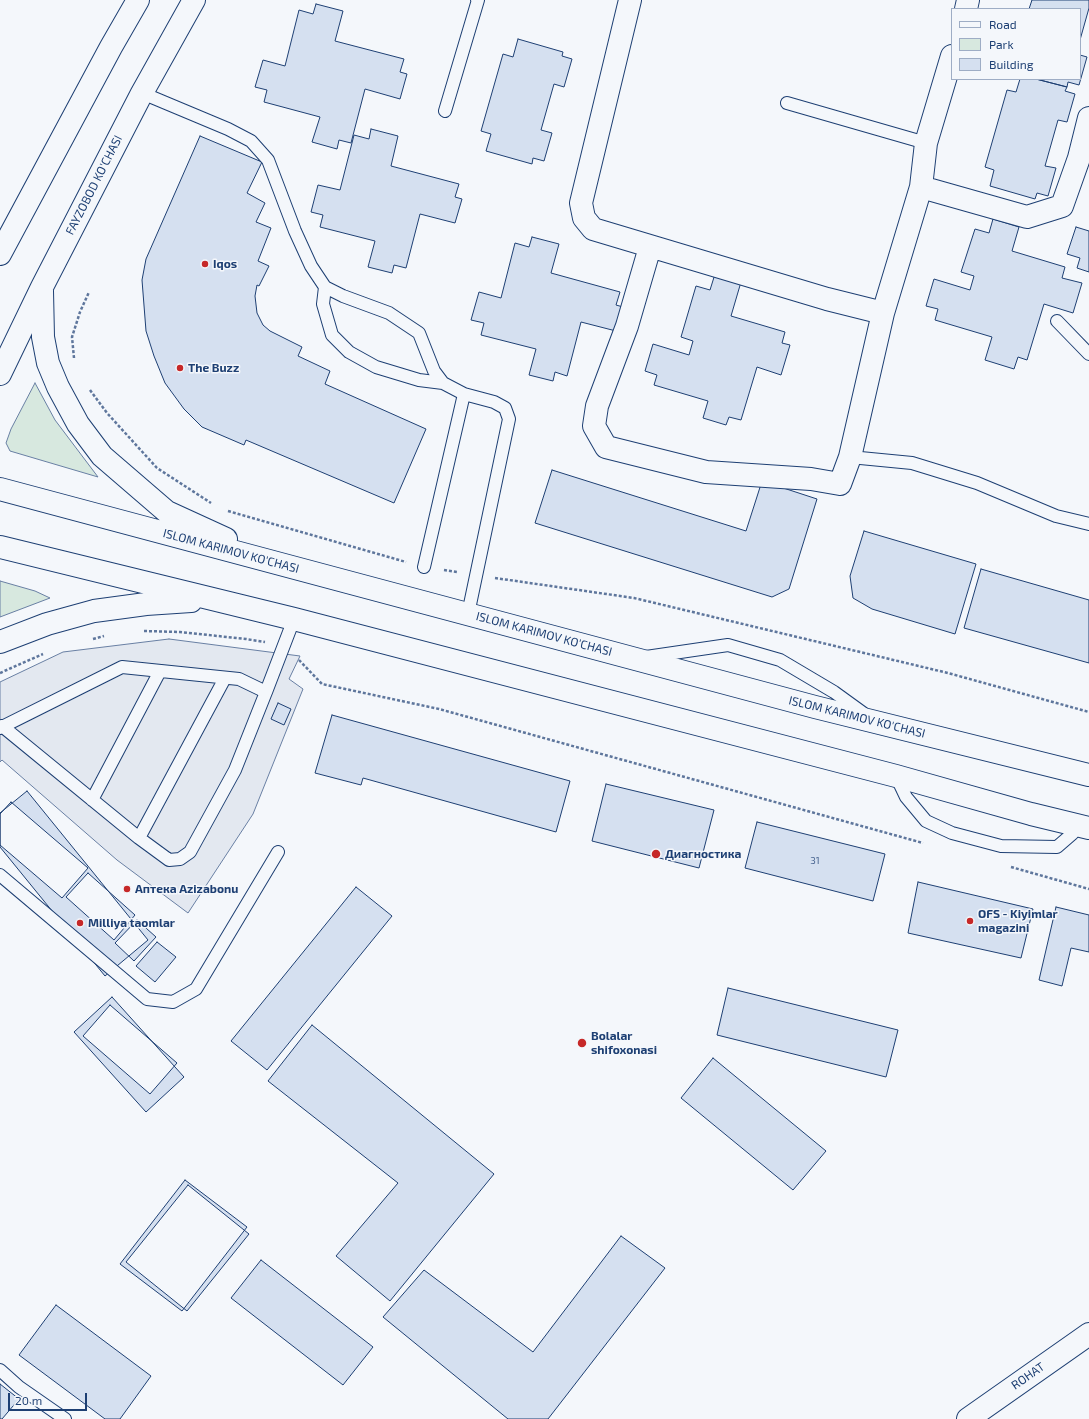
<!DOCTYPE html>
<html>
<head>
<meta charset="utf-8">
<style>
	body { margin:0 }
	#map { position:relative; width:1089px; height:1419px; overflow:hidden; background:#f4f7fb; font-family:"Exo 2",sans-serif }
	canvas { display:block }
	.legend { position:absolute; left:951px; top:8px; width:130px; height:72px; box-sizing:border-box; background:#f4f7fb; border:1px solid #9eadc5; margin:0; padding:5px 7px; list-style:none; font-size:12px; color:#1d3f73 }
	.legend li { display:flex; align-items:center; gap:8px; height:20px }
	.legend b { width:20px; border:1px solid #9eadc5 }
	.scale { position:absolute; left:8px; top:1393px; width:79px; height:18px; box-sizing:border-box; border:2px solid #1d3f73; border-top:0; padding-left:5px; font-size:12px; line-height:14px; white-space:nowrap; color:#1d3f73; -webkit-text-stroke:3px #f4f7fb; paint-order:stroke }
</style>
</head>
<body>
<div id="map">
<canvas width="1089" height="1419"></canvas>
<ul class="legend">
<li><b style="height:5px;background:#f4f7fb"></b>Road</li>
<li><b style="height:11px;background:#d7e8df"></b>Park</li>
<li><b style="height:11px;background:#d5e0f0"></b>Building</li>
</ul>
<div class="scale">20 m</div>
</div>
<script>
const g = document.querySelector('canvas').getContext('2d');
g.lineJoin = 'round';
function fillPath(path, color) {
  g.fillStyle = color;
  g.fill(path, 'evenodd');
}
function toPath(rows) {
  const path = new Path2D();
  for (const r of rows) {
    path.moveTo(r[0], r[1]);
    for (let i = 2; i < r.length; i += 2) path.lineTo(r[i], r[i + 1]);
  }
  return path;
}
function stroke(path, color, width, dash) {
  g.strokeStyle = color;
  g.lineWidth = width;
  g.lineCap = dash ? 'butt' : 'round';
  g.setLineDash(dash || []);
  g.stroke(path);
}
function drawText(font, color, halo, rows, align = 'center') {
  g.font = font + ' "Exo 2",sans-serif';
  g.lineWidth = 3;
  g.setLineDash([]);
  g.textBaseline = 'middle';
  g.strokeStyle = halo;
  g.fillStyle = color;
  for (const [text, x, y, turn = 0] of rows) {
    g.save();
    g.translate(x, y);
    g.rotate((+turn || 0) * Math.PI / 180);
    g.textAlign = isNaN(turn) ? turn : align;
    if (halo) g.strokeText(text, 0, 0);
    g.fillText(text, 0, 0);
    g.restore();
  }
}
const green = toPath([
	[35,383,55,420,98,477,10,451,6,443,11,429,35,383],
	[0,581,35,591,50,598,0,617,0,581]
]);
fillPath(green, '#d7e8df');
stroke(green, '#687fa3', 1);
const parking = toPath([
	[169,639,300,656,289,679,303,689,253,814,188,913,117,860,2,760,0,762,0,682,63,652,169,639]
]);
fillPath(parking, '#e3e8f0');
stroke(parking, '#687fa3', 1);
const building = toPath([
	[1032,0,1089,0,1089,8,1080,40,1080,9,1029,9,1032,0],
	[316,4,343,11,335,41,404,59,400,72,407,74,400,99,365,89,351,143,339,140,337,149,312,142,320,117,264,102,267,90,255,87,263,60,285,66,299,10,313,14,316,4],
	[518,39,563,52,562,56,572,59,564,87,554,84,541,130,552,133,544,161,533,158,532,164,486,151,491,134,481,131,503,54,513,57,518,39],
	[1080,55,1087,57,1079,85,1068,82,1067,87,1036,79,1080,79,1080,55],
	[1020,79,1036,79,1067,87,1065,91,1075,94,1067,122,1058,120,1045,166,1056,168,1048,196,1037,193,1035,199,990,186,994,170,985,167,1007,90,1016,92,1020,79],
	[371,129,398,136,391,166,459,184,455,197,462,199,455,223,420,214,406,268,394,265,392,273,368,267,375,241,320,227,323,215,311,212,318,185,340,190,354,135,369,139,371,129],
	[200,136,262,162,247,193,265,203,256,222,271,228,258,261,269,266,259,286,257,285,255,296,257,313,263,325,270,331,302,347,298,356,330,371,325,384,426,429,394,503,246,440,244,445,202,427,184,409,165,383,154,356,146,331,142,280,146,259,200,136],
	[993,219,1019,227,1012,251,1065,267,1062,278,1082,283,1073,313,1044,304,1027,360,1018,357,1014,369,985,360,992,337,935,320,938,309,926,306,934,279,970,290,974,276,961,272,975,229,989,233,993,219],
	[1076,227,1089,231,1089,272,1077,268,1080,258,1067,254,1076,227],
	[532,237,559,244,551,273,620,292,616,305,623,307,616,331,581,322,567,376,555,372,553,381,529,375,536,349,481,335,484,323,471,320,479,292,501,298,515,243,529,247,532,237],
	[715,274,741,282,731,316,785,332,782,343,790,345,781,375,757,367,741,420,729,417,726,425,703,418,708,401,654,385,657,375,645,371,653,344,689,355,693,341,681,337,696,286,710,290,715,274],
	[552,470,746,531,762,481,817,499,789,589,772,597,535,523,552,470],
	[864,531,976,564,955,634,872,609,853,598,850,576,864,531],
	[981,569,1089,600,1089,663,964,628,981,569],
	[278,703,291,709,284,725,271,719,278,703],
	[332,715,570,781,556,832,363,778,361,785,315,773,332,715],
	[606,784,714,810,699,868,592,841,606,784],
	[27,791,148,940,105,976,0,847,0,813,27,791],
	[11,802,88,868,62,898,0,845,0,814,11,802],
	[757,822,885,854,873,901,745,868,757,822],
	[88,873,135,915,114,940,66,897,88,873],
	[918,882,1033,909,1021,958,908,933,918,882],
	[356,887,392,916,267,1070,231,1041,356,887],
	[1056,907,1089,915,1089,952,1071,948,1062,986,1039,980,1056,907],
	[137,920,156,937,134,961,115,943,137,920],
	[157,942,176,957,155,982,136,966,157,942],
	[728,988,898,1030,886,1077,717,1035,728,988],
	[112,997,184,1077,146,1112,74,1032,112,997],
	[110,1005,177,1063,150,1094,83,1036,110,1005],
	[312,1025,494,1174,390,1301,336,1256,398,1183,268,1081,312,1025],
	[713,1058,826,1151,793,1190,681,1098,713,1058],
	[185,1180,247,1227,182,1311,120,1264,185,1180],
	[188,1185,249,1234,187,1311,126,1262,188,1185],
	[621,1236,665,1268,548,1419,508,1419,383,1317,424,1270,533,1352,621,1236],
	[261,1260,373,1347,343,1385,231,1298,261,1260],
	[56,1305,151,1376,120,1419,105,1419,19,1355,56,1305],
	[0,1384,19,1399,2,1419,0,1419,0,1384]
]);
fillPath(building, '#d5e0f0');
stroke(building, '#1d3f73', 1);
const service = toPath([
	[142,93,228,129,251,141,268,160,295,231,311,266,325,287,343,296,389,313,419,333,434,371,443,383,464,394,494,402,505,408,509,419,468,614],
	[787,103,926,143],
	[445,111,478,0,477,0],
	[325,287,323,304,332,335,349,352,376,367,419,380,443,383],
	[1057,321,1089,354],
	[850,457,912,463,977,483,1056,516,1089,524],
	[424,567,464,394],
	[646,657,728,645,780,660,834,692,863,713],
	[2,726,139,838,169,860,180,859,190,852,235,770,266,692],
	[0,728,122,667,239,679,266,692,294,619],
	[896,776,906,797,926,821,952,833,1001,846,1057,847,1072,834,1079,825],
	[92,800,160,671],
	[139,838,225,678],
	[0,875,147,999,173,1002,196,989,278,852],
	[0,1370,19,1387,65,1419]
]);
const minor = toPath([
	[630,0,581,203,584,218,593,229,827,299,883,313,921,187,926,143,952,56],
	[966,9,968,0],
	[1079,158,1089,118],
	[921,187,1027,217,1062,206,1079,158,1089,145],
	[650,247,627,326,597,406,594,426,606,447,706,472,811,479,840,484,850,457,883,313]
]);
const tertiary = toPath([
	[968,1419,1089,1334]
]);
const primary = toPath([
	[0,254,111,47,138,0],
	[42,291,43,337,48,363,58,387,78,424,102,456,167,512,226,539],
	[0,374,42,287,142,93,194,0],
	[0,489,815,707,1089,775],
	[0,547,294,619,896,776,1031,814,1089,828],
	[0,642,47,624,94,611,146,604,191,601]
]);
stroke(service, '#1d3f73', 14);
stroke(minor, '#1d3f73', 24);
stroke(tertiary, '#1d3f73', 24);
stroke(primary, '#1d3f73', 24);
stroke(toPath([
	[74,358,72,337,80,312,89,292],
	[90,390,107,413,157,468,211,503],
	[228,511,406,562],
	[444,570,457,572],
	[495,578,634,598,948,673,1089,712],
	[144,631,180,632,246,639,265,642],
	[93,639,104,636],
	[299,660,322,684,439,709,923,843],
	[0,673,43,654],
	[1011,867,1089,889]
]), '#5e769c', 2.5, [3, 2]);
stroke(service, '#f4f7fb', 12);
stroke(minor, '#f4f7fb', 22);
stroke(tertiary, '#f4f7fb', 22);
stroke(primary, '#f4f7fb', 22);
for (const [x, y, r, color] of [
	[205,264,4,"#c62828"],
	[180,368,4,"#c62828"],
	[656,854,5,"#c62828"],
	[127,889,4,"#c62828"],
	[970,921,4,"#c62828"],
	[80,923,4,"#c62828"],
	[582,1043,5,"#c62828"]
]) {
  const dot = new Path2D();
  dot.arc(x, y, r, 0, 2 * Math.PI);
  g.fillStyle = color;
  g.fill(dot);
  stroke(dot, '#f4f7fb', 1.5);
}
drawText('10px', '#4b6792', null, [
	["31",815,861]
]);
drawText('12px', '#1d3f73', '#f4f7fb', [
	["FAYZOBOD KO'CHASI",94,185,-63],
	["ISLOM KARIMOV KO'CHASI",231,551,15],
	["ISLOM KARIMOV KO'CHASI",544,634,15],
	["ISLOM KARIMOV KO'CHASI",857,717,14],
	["ROHAT",1028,1376,-35]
]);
drawText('bold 12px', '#1d3f73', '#f4f7fb', [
	["Iqos",213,264],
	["The Buzz",188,368],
	["Диагностика",665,854],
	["Аптека Azizabonu",135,889],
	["OFS - Kiyimlar",978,914],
	["magazini",978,928],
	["Milliya taomlar",88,923],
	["Bolalar",591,1036],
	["shifoxonasi",591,1050]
], 'left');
</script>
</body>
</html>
